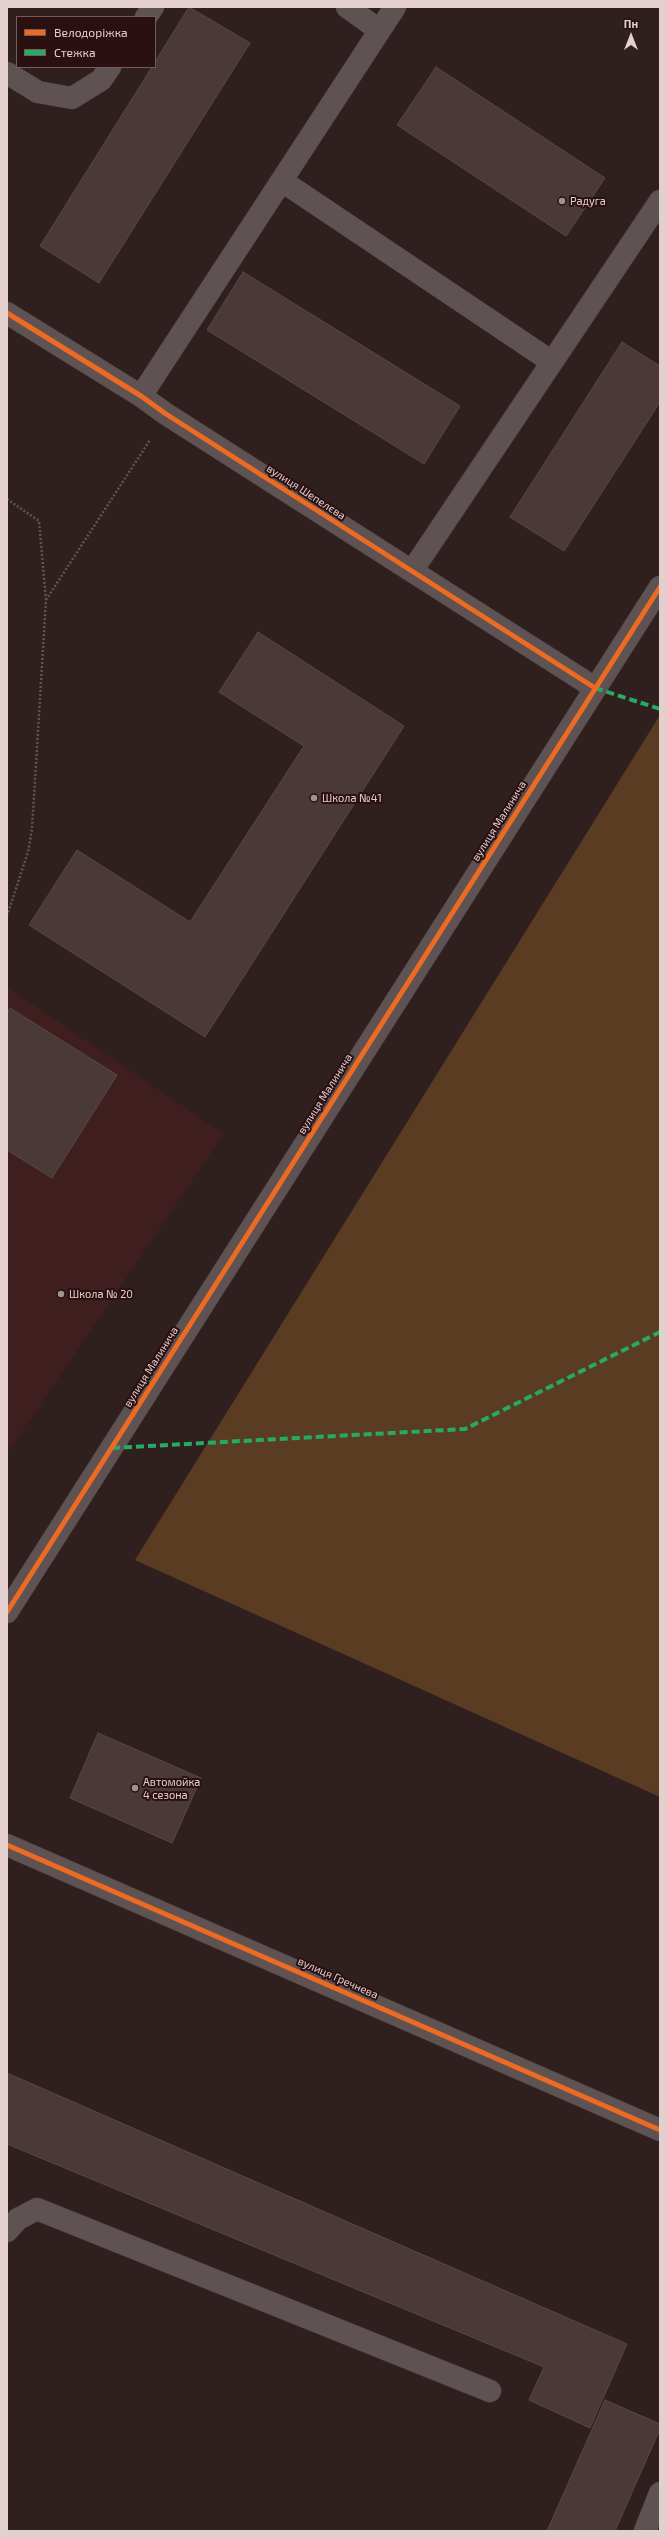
<!DOCTYPE html>
<html>
<head>
<meta charset="utf-8">
<style>
	body { margin:0 }
	#map { position:relative; width:667px; height:2538px; overflow:hidden; background:#2f1f1f; font-family:"Exo 2",sans-serif }
	canvas { display:block }
	.frame { position:absolute; inset:0; border:8px solid #e2cfce; pointer-events:none }
	.legend { position:absolute; left:16px; top:16px; width:140px; height:52px; box-sizing:border-box; background:#2a1010; border:1px solid #745c5c; margin:0; padding:5px 7px; list-style:none; font-size:12px; color:#e2cfce }
	.legend li { display:flex; align-items:center; gap:8px; height:20px }
	.legend b { width:20px; border:1px solid #745c5c }
	.north { position:absolute; left:611px; top:16px; width:40px; height:40px; -webkit-text-stroke:3px #2a1010; paint-order:stroke; rotate:0deg; font-size:11px; font-weight:700; line-height:16px; text-align:center; color:#e2cfce }
	.north::after { content:''; display:block; margin:auto; width:14px; height:18px; background:#e2cfce; clip-path:polygon(50% 0,100% 100%,50% 72%,0 100%) }
</style>
</head>
<body>
<div id="map">
<canvas width="667" height="2538"></canvas>
<div class="frame"></div>
<ul class="legend">
<li><b style="height:5px;background:#ed6a23"></b>Велодоріжка</li>
<li><b style="height:5px;background:#26ab63"></b>Стежка</li>
</ul>
<div class="north">Пн</div>
</div>
<script>
const g = document.querySelector('canvas').getContext('2d');
g.lineJoin = 'round';
function fillPath(path, color) {
  g.fillStyle = color;
  g.fill(path, 'evenodd');
}
function toPath(rows) {
  const path = new Path2D();
  for (const r of rows) {
    path.moveTo(r[0], r[1]);
    for (let i = 2; i < r.length; i += 2) path.lineTo(r[i], r[i + 1]);
  }
  return path;
}
function stroke(path, color, width, dash) {
  g.strokeStyle = color;
  g.lineWidth = width;
  g.lineCap = dash ? 'butt' : 'round';
  g.setLineDash(dash || []);
  g.stroke(path);
}
function drawText(font, color, halo, rows, align = 'center') {
  g.font = font + ' "Exo 2",sans-serif';
  g.lineWidth = 4;
  g.setLineDash([]);
  g.textBaseline = 'middle';
  g.strokeStyle = halo;
  g.fillStyle = color;
  for (const [text, x, y, turn = 0] of rows) {
    g.save();
    g.translate(x, y);
    g.rotate((+turn || 0) * Math.PI / 180);
    g.textAlign = isNaN(turn) ? turn : align;
    if (halo) g.strokeText(text, 0, 0);
    g.fillText(text, 0, 0);
    g.restore();
  }
}
fillPath(toPath([
	[7,987,224,1134,7,1454]
]), '#3f1e1f');
fillPath(toPath([
	[660,715,660,1797,135,1560]
]), '#5a3c23');
const building = toPath([
	[189,7,250,43,99,283,40,246,152,67,155,67,155,62,189,7],
	[436,67,605,178,566,236,397,125,436,67],
	[243,272,460,406,424,464,207,330,243,272],
	[622,342,660,366,660,402,564,551,510,517,622,342],
	[258,632,404,726,205,1037,29,925,77,850,190,922,304,746,219,692,258,632],
	[10,1008,117,1075,52,1178,7,1150,7,1013,10,1008],
	[98,1733,201,1778,172,1843,70,1798,98,1733],
	[7,2073,627,2344,590,2428,529,2400,544,2367,7,2144,7,2073],
	[605,2400,660,2424,660,2429,615,2531,547,2531,605,2400]
]);
fillPath(building, '#4a3936');
stroke(building, '#574948', 1);
const minor = toPath([
	[347,7,379,30],
	[146,17,153,7],
	[7,73,38,92,72,98,101,80,110,67],
	[282,181,552,362],
	[7,313,141,396,166,414,595,688],
	[141,396,395,7],
	[412,571,660,201],
	[7,1612,660,587],
	[7,1845,660,2130],
	[7,2231,18,2219,37,2209,490,2391],
	[645,2531,660,2493]
]);
stroke(minor, '#4b3d3e', 23);
stroke(toPath([
	[7,499,39,521,46,600],
	[7,916,28,852,32,829,46,600,150,440]
]), '#5f5453', 2.5, [2, 2]);
stroke(minor, '#5e5252', 22);
stroke(toPath([
	[595,688,660,709],
	[112,1448,465,1429,660,1332]
]), '#26ab63', 4, [8, 4]);
stroke(toPath([
	[7,313,141,396,166,414,595,688],
	[7,1612,660,587],
	[7,1845,660,2130]
]), '#ed6a23', 5);
for (const [x, y, r, color] of [
	[562,201,4,"#a39191"],
	[314,798,4,"#a39191"],
	[61,1294,4,"#a39191"],
	[135,1788,4,"#a39191"]
]) {
  const dot = new Path2D();
  dot.arc(x, y, r, 0, 2 * Math.PI);
  g.fillStyle = color;
  g.fill(dot);
  stroke(dot, '#2a1010', 1.5);
}
drawText('11px', '#e2cfce', '#2a1010', [
	["Радуга",570,201],
	["Школа №41",322,798],
	["Школа № 20",69,1294],
	["Автомойка",143,1782],
	["4 сезона",143,1795]
], 'left');
drawText('11px', '#e2cfce', '#2a1010', [
	["вулиця Шепелєва",306,492,33],
	["вулиця Малинича",499,821,-58],
	["вулиця Малинича",325,1094,-58],
	["вулиця Малинича",151,1367,-58],
	["вулиця Гречнева",338,1978,24]
]);
</script>
</body>
</html>
